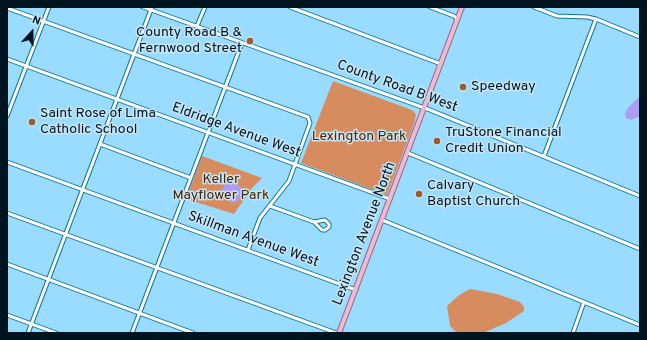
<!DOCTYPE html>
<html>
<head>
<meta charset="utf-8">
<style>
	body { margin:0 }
	#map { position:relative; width:647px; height:340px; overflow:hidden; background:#99dcff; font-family:Overpass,sans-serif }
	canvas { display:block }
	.frame { position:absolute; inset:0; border:8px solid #001420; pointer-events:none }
	.north { position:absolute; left:12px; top:12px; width:40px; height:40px; -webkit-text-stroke:3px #c4e5f6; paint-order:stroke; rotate:21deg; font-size:11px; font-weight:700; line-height:16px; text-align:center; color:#001420 }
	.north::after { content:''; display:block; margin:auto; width:14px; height:18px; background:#001420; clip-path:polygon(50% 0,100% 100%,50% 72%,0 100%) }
</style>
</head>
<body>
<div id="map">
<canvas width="647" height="340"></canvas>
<div class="frame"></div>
<div class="north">N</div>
</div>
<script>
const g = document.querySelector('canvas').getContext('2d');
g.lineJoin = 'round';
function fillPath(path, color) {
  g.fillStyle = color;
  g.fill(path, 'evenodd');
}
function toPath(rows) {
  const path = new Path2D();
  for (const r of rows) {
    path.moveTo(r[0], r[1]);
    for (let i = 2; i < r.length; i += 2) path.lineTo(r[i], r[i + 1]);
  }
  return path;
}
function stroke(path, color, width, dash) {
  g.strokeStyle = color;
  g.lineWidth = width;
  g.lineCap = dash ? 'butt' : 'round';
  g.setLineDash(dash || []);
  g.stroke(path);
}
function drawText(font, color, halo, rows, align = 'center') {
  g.font = font + ' Overpass,sans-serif';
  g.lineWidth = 3;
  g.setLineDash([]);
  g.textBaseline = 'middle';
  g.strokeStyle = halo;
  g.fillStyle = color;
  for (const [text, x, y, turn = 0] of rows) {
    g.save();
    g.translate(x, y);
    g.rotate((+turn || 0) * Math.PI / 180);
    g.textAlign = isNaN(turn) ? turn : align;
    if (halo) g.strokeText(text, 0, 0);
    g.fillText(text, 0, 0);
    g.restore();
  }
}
fillPath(toPath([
	[333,81,412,110,416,114,414,124,387,195,301,163],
	[202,156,262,178,252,188,234,214,186,199],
	[470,289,497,294,520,302,524,307,524,311,506,323,483,333,457,333,450,326,447,306,459,295]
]), '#d68c5f');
fillPath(toPath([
	[640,96,640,116,631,120,626,118,625,114,628,108],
	[226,182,241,186,241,194,238,201,232,203,219,195]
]), '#ac9cf2');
const minor = toPath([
	[143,7,430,110,640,196],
	[290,7,441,64],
	[430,7,454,16,457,19],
	[534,7,557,16,587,17,596,19,640,37],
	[7,8,308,117,310,123,289,181,260,218,248,250],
	[197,26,205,7],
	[7,59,390,199],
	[7,116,49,7],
	[100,144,191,178],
	[408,153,640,249],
	[544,156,596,19],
	[7,162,356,290],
	[270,206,314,222,325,220,329,224,329,227,325,230,322,230,314,222],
	[7,213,336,333],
	[382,220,640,325],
	[7,264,193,333],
	[7,315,56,333],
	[28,333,152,7],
	[132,333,242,43],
	[573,333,584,302]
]);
const major = toPath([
	[339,333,462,7]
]);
stroke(minor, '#0c759c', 5);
stroke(major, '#926380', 6);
stroke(minor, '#fff', 3);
stroke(major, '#edbbd1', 4);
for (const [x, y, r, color] of [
	[250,41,4,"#9e592c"],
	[463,87,4,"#9e592c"],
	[32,122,4,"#9e592c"],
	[437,141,4,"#9e592c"],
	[419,194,4,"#9e592c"]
]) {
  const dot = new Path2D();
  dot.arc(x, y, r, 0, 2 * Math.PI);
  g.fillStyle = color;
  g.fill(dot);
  stroke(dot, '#c4e5f6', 1.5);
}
drawText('14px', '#001420', '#c4e5f6', [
	["County Road B &",242,33,"right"],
	["Fernwood Street",242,49,"right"],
	["Speedway",471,87],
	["Saint Rose of Lima",40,114],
	["Catholic School",40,130],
	["TruStone Financial",445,133],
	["Credit Union",445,149],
	["Calvary",427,186],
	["Baptist Church",427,202]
], 'left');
drawText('14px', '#001420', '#c4e5f6', [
	["County Road B West",397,87,20],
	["Eldridge Avenue West",236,131,20],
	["Lexington Avenue North",365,234,-69],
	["Skillman Avenue West",253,240,20]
]);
drawText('14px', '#4c2305', '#c4e5f6', [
	["Lexington Park",359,137],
	["Keller",221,180],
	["Mayflower Park",221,196]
]);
</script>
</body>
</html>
